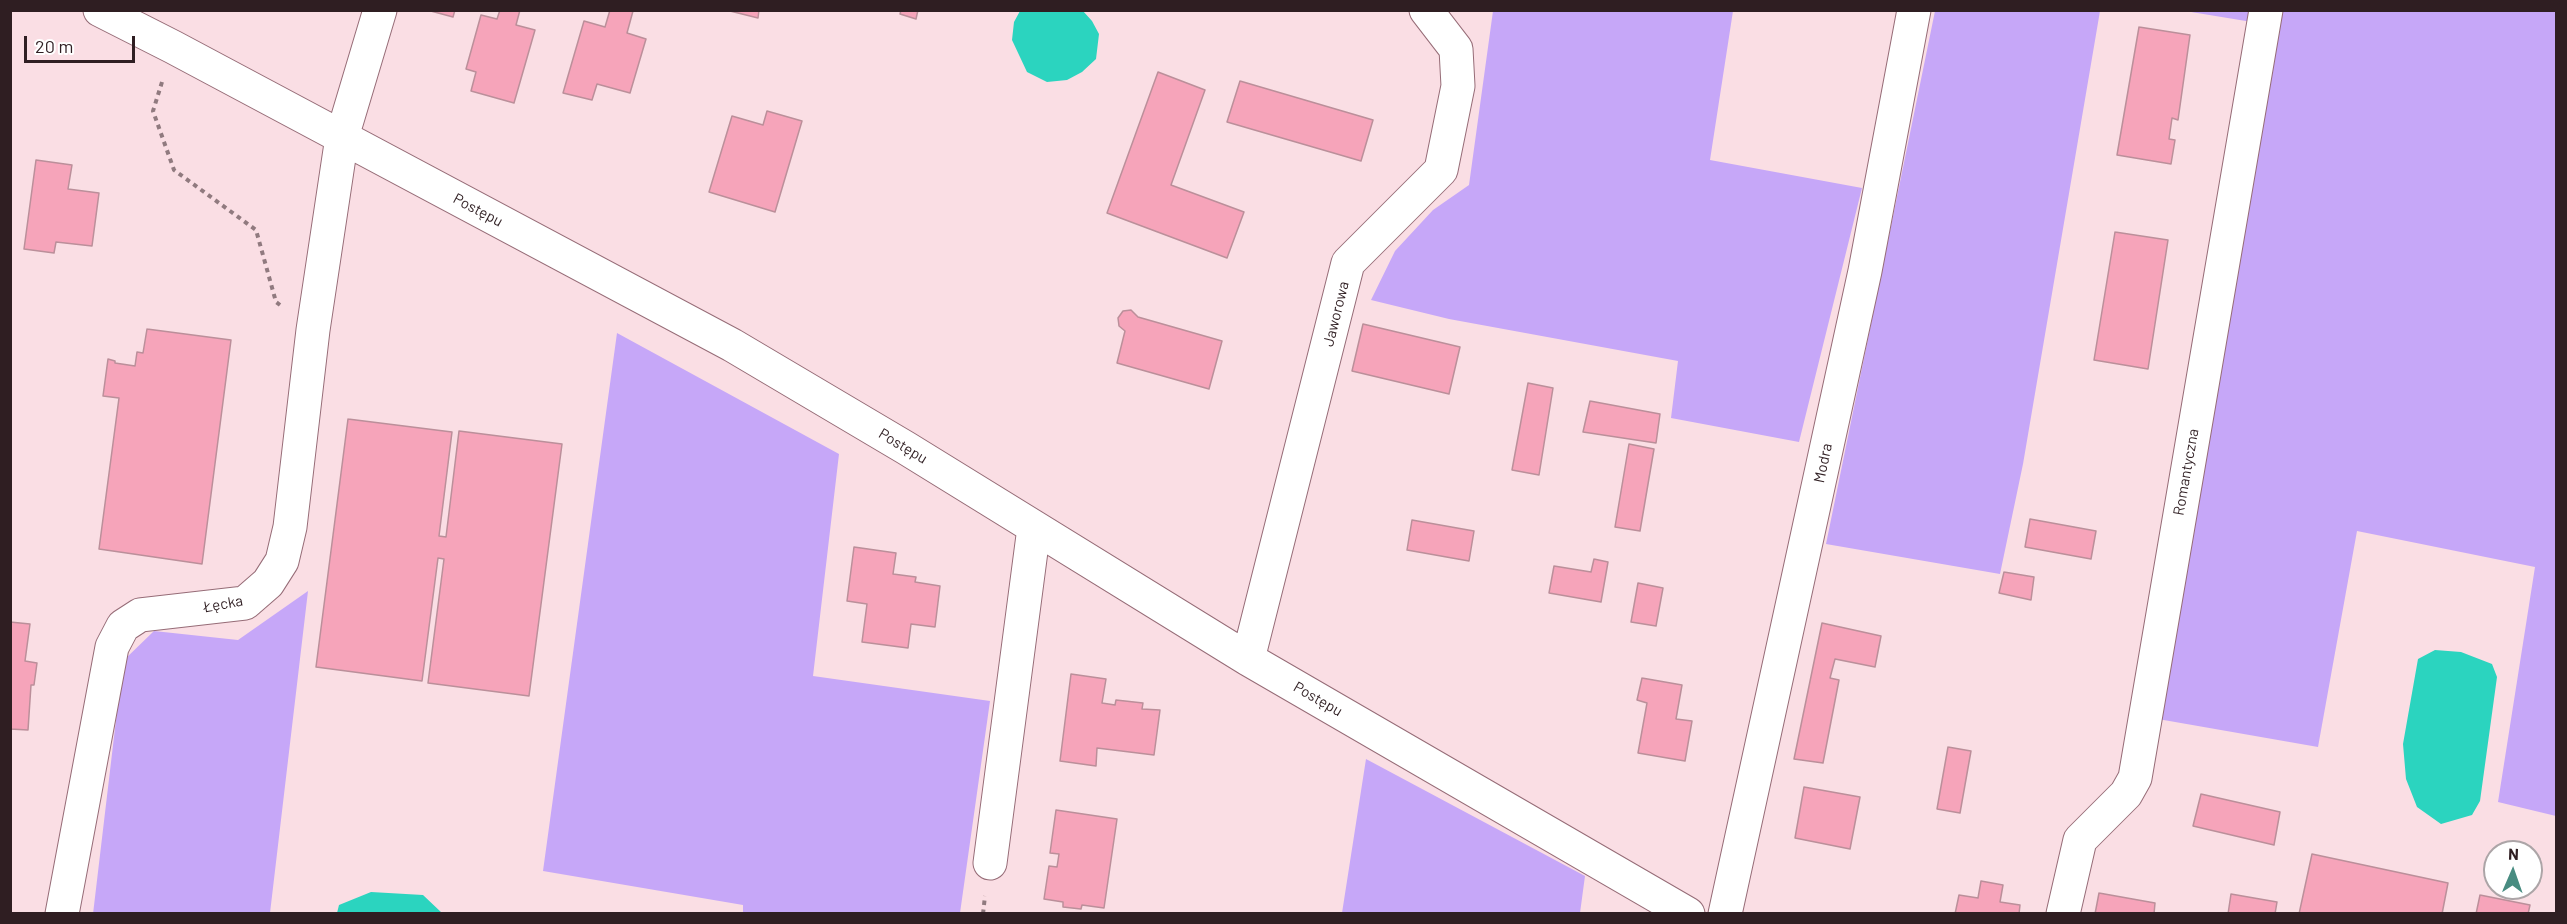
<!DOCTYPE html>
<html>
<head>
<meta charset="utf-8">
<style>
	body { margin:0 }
	#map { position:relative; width:2567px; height:924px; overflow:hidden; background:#fadee4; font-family:Barlow,sans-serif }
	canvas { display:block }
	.frame { position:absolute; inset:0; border:12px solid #2f1e22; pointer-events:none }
	.north { position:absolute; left:2483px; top:840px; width:60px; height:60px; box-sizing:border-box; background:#fff; border:2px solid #aca5a7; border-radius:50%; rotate:2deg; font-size:16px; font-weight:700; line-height:24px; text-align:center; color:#2f1e22 }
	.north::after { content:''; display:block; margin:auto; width:21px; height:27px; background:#488c81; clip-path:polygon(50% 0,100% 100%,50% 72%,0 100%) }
	.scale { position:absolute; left:24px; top:36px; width:111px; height:27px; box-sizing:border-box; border:3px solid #2f1e22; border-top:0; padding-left:8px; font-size:18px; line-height:21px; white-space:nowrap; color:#2f1e22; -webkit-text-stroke:4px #fff; paint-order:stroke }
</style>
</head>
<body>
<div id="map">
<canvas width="2567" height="924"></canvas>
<div class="frame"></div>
<div class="north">N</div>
<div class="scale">20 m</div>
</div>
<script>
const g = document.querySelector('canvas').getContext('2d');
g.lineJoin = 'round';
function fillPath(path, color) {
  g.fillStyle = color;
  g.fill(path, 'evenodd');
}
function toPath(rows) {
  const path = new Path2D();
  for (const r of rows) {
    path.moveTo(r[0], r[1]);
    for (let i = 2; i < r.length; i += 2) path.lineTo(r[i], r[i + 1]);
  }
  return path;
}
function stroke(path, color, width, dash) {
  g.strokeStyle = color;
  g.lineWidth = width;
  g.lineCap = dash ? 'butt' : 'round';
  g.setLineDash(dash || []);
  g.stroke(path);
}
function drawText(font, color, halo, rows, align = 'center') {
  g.font = font + ' Barlow,sans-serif';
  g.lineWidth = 4.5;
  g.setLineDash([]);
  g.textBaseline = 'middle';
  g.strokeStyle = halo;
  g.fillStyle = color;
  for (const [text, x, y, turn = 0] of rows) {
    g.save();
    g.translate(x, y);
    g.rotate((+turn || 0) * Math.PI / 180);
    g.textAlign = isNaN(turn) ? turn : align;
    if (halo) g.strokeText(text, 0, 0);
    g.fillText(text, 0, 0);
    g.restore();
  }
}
fillPath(toPath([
	[1493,11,1733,11,1710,160,1862,188,1799,442,1671,418,1678,361,1449,319,1371,300,1395,251,1433,210,1469,185],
	[1935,11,2100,11,2023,464,2000,574,1826,544],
	[2185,11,2254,11,2252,22],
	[2282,11,2556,11,2556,816,2498,802,2535,567,2357,531,2318,747,2158,719],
	[617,333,839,454,813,676,990,701,960,913,743,913,743,905,543,871],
	[308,591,270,913,93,914,123,661,154,631,238,640],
	[1366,759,1585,876,1580,913,1342,913]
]), '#c6a7f8');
fillPath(toPath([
	[1020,11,1083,11,1092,21,1099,34,1096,59,1082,72,1067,80,1047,82,1027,72,1012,40,1014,22],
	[2435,650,2461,652,2492,664,2497,677,2480,801,2472,815,2441,824,2417,807,2406,779,2403,744,2418,659],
	[371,892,423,895,442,913,337,913,339,905]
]), '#2bd4bf');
const building = toPath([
	[427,10,455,10,453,17,427,10],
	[500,10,520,10,516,25,535,30,514,103,471,91,476,72,466,69,481,15,497,19,500,10],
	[610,10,633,11,627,33,646,39,630,93,597,84,592,100,563,93,584,21,605,27,610,10],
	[726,10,759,10,758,18,726,10],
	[901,10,918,10,916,19,900,14,901,10],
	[2139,27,2190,35,2178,120,2172,118,2169,139,2175,140,2171,164,2117,155,2139,27],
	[1158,72,1205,90,1171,185,1244,212,1227,258,1107,213,1158,72],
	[1240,81,1373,120,1361,161,1227,122,1240,81],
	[767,111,802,121,775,212,709,192,732,116,763,125,767,111],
	[36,160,72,165,68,189,99,193,92,246,56,242,54,253,24,249,36,160],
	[2115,232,2168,240,2148,369,2094,360,2115,232],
	[1131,310,1138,317,1222,341,1209,389,1117,363,1125,331,1119,326,1118,318,1123,311,1131,310],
	[1363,324,1460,347,1449,394,1352,371,1363,324],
	[147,329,231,340,202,564,99,549,119,398,103,396,108,359,115,361,115,363,135,366,137,352,143,353,147,329],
	[1528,383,1553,388,1539,475,1512,470,1528,383],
	[1590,401,1660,414,1656,443,1583,432,1590,401],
	[348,419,452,432,439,536,446,537,459,431,562,444,529,696,428,683,444,559,438,558,422,681,316,667,348,419],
	[1629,444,1654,449,1640,531,1615,527,1629,444],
	[2030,519,2096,531,2091,559,2025,547,2030,519],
	[1412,520,1474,531,1469,561,1407,550,1412,520],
	[854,547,896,553,893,574,916,577,915,582,940,586,935,627,911,624,908,648,862,642,867,604,847,601,854,547],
	[1594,559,1608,562,1601,602,1549,593,1554,566,1591,572,1594,559],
	[2004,572,2034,577,2031,600,1999,593,2004,572],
	[1638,583,1663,588,1656,626,1631,622,1638,583],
	[10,622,30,624,25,661,37,663,34,685,31,685,28,730,10,729,10,622],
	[1822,623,1881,636,1875,667,1835,659,1830,678,1839,680,1823,763,1794,759,1822,623],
	[1071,674,1106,679,1102,703,1115,705,1116,700,1143,703,1142,709,1160,710,1154,755,1097,748,1096,766,1060,761,1071,674],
	[1642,678,1682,685,1676,719,1692,721,1685,761,1638,753,1647,703,1637,700,1642,678],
	[1948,747,1971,751,1960,813,1937,809,1948,747],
	[1804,787,1860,797,1850,849,1795,838,1804,787],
	[2201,794,2280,812,2274,845,2193,826,2201,794],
	[1056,810,1117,819,1104,908,1082,905,1081,909,1063,907,1063,902,1044,899,1049,866,1057,867,1059,854,1050,853,1056,810],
	[2312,854,2448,883,2442,914,2299,914,2312,854],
	[1981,881,2003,885,2000,902,2020,905,2019,914,1955,914,1959,895,1978,898,1981,881],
	[2099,893,2155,903,2154,914,2095,914,2099,893],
	[2231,894,2277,902,2275,914,2228,914,2231,894],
	[2480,895,2530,905,2528,914,2476,914,2480,895]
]);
fillPath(building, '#f6a4ba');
stroke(building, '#bb8f9a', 1.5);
const minor = toPath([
	[100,10,173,47,732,345,906,448,1248,659,1688,914],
	[1248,659,1348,263,1441,170,1458,86,1456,49,1426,10],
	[990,863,1034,528],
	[62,914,112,647,123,626,140,615,245,603,268,583,282,561,290,527,313,330,342,137,380,10],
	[1725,914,1865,271,1914,10],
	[2063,914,2080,840,2126,794,2135,778,2266,10]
]);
stroke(minor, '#966c77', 35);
stroke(toPath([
	[162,82,153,111,174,170,256,230,276,302,280,305],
	[983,914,985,896]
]), '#907a7f', 4, [4.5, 4.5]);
stroke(minor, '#fff', 33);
drawText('15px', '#2f1e22', '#fff', [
	["Postępu",478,210,28],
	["Jaworowa",1336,314,-76],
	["Postępu",903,446,31],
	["Modra",1823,463,-78],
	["Romantyczna",2186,472,-80],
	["Łęcka",223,604,-10],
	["Postępu",1318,699,30]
]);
</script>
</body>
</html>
